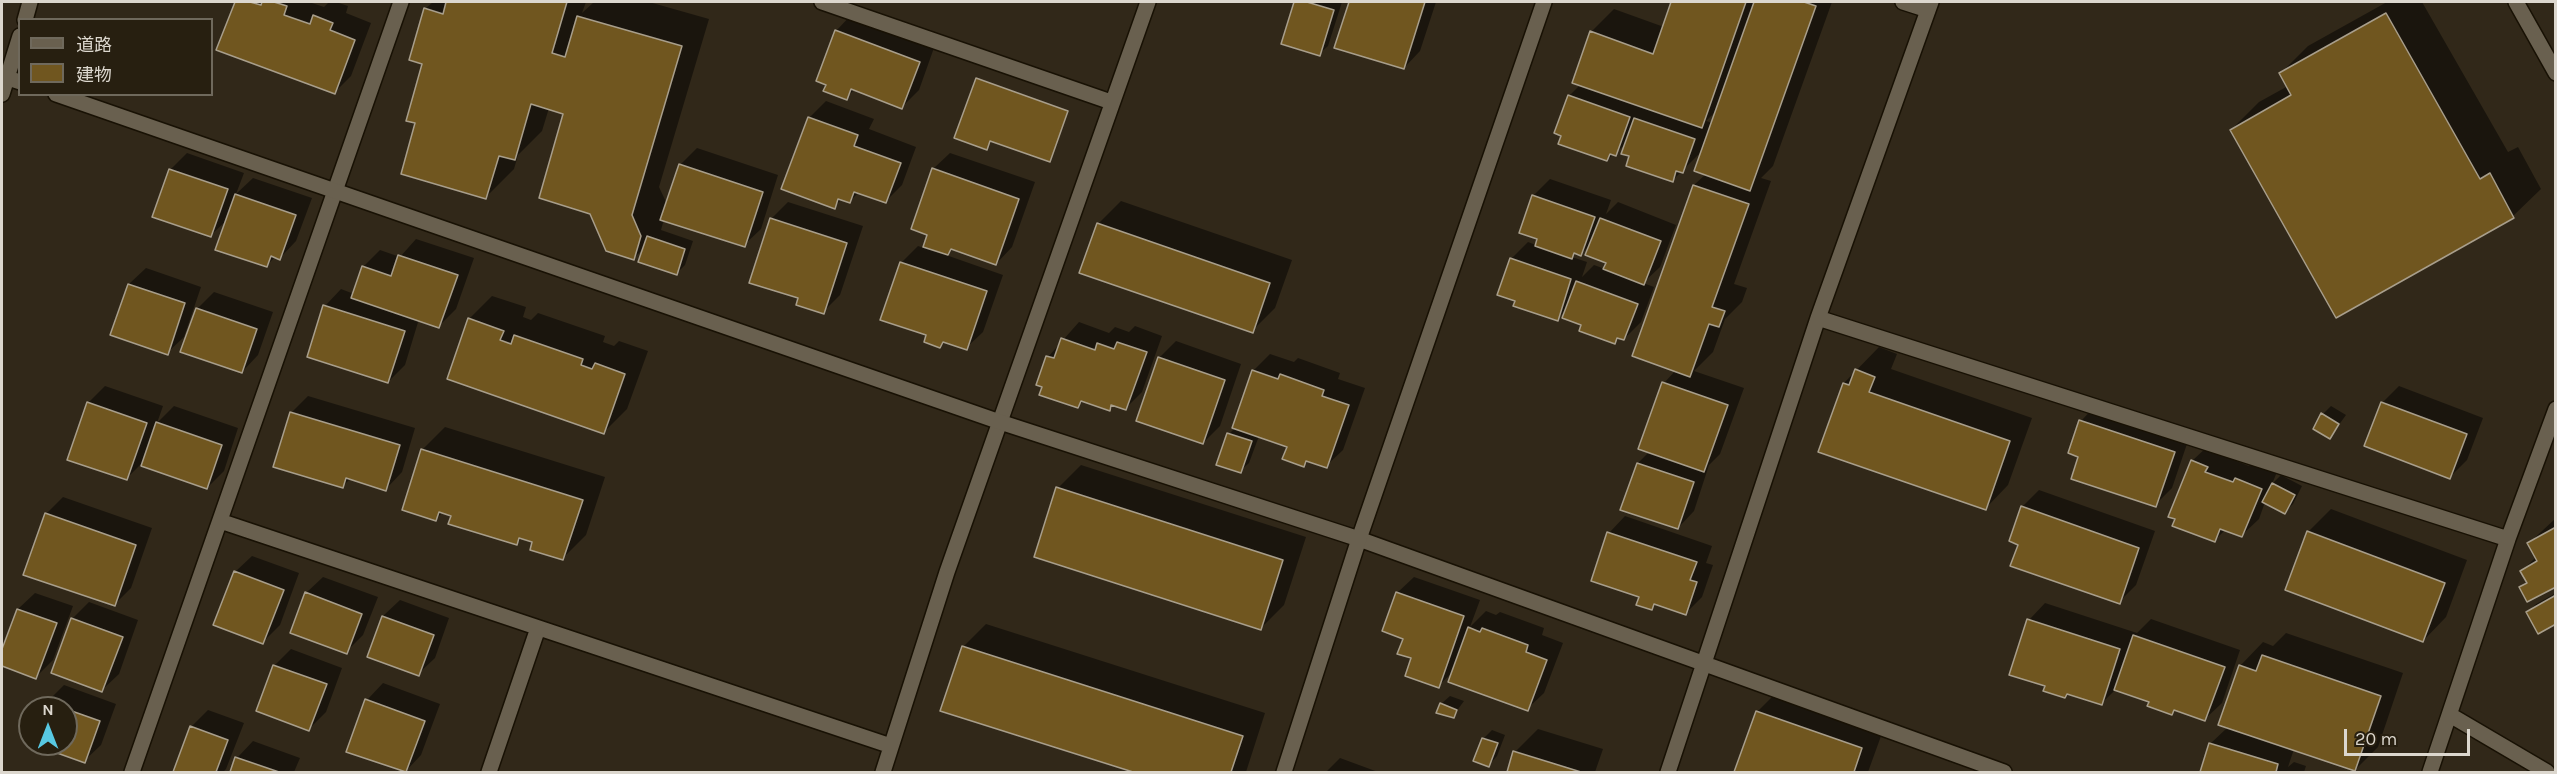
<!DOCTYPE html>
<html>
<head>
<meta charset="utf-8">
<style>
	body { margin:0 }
	#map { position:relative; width:2557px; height:774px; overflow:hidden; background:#312819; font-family:Karla,"Noto Sans JP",sans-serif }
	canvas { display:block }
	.frame { position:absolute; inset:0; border:3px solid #dcd7ce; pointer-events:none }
	.legend { position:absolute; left:18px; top:18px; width:195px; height:78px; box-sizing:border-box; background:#271f10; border:2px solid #6f695c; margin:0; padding:8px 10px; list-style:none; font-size:18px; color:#dcd7ce }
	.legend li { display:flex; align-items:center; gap:12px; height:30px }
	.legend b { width:30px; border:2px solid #6f695c }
	.north { position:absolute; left:18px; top:696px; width:60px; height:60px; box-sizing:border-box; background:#271f10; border:2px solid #6f695c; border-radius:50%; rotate:0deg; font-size:16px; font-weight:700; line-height:24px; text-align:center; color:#dcd7ce }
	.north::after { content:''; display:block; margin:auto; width:21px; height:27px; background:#58c9e3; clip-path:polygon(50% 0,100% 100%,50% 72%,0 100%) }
	.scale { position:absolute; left:2344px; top:729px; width:126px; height:27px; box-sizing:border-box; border:3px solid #dcd7ce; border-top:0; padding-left:8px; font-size:18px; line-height:21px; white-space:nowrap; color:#dcd7ce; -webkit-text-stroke:4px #271f10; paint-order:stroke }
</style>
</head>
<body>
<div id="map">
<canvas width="2557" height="774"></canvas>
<div class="frame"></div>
<ul class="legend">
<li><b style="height:8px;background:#69604f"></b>道路</li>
<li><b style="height:16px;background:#70561f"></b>建物</li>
</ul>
<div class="north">N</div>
<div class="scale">20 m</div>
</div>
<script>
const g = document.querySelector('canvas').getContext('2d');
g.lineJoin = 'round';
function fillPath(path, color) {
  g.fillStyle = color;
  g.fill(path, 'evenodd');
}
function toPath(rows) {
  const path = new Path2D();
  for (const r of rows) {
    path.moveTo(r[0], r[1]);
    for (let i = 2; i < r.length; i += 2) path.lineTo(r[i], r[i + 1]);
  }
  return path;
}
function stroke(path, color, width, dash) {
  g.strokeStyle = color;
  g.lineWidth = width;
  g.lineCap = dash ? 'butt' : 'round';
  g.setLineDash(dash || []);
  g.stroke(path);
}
fillPath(toPath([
	[236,2,309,2,324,7,329,2,336,2,348,6,346,13,371,23,351,76,335,92,218,49],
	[433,2,586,2,582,13,594,2,649,2,709,19,659,187,667,204,680,165,697,148,778,175,761,229,744,245,664,219,661,230,693,241,685,265,677,273,644,248,633,259,565,113,549,108,542,131,518,155,514,169,486,197,417,122,424,63,425,9],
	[1296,2,1342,2,1328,46,1319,54,1283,43],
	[1351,2,1436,2,1420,51,1404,68,1336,47],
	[1673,2,1832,2,1773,166,1761,178,1771,181,1734,284,1747,288,1742,302,1725,319,1713,352,1694,371,1744,388,1720,454,1709,465,1694,511,1678,528,1638,463,1650,451,1664,383,1676,370,1694,185,1706,174,1702,151,1673,180,1631,155,1627,143,1607,160,1569,96,1581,84,1591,32,1614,9,1664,27],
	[1717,110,1713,123,1706,121],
	[2387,2,2422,2,2508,152,2518,147,2541,189,2513,216,2336,316,2231,130,2259,102,2288,86,2281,73,2308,46],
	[852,14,935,45,919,90,902,107,855,89,846,98,836,31],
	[826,101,874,119,869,129,916,147,902,185,885,202,859,192,849,202,842,199,834,207,809,118],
	[187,153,244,173,236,194,253,178,312,198,296,241,280,258,276,256,266,266,228,219,211,235,170,170],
	[950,153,1035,182,1012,247,996,264,953,248,946,255,1003,275,983,332,966,348,945,341,940,346,928,335,901,263,918,246,924,248,929,234,933,169],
	[1550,179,1611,200,1606,214,1618,202,1676,225,1660,267,1643,283,1654,287,1641,322,1624,339,1620,337,1615,342,1583,324,1567,309,1557,319,1517,300,1511,259,1528,242,1536,245,1539,238,1533,196],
	[1591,244,1608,262,1605,269,1594,265,1582,277,1587,262,1572,257,1576,253,1581,254],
	[1121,201,1292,260,1275,308,1252,331,1098,224],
	[788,202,863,226,840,295,823,312,800,297,771,219],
	[416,239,474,258,456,309,439,326,419,319,405,365,388,382,325,306,341,289,354,294,363,267,380,250,400,257],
	[146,268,201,287,184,337,167,353,112,334,129,284],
	[214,292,273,312,258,355,242,372,197,309],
	[492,296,526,307,523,317,531,320,538,313,605,336,603,342,614,346,619,341,648,351,627,409,604,432,469,319],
	[1079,322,1109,333,1115,327,1129,332,1135,326,1162,336,1142,392,1126,408,1114,404,1109,410,1084,400,1077,407,1048,357],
	[1176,341,1241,364,1220,426,1203,443,1159,358],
	[1879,347,1897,354,1891,369,2032,418,2008,485,1985,509,1820,451,1844,383],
	[1270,354,1294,362,1298,358,1340,373,1338,379,1365,388,1343,450,1326,466,1309,460,1304,465,1289,446,1259,436,1249,463,1240,471,1229,434,1235,428,1253,371],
	[105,386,163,406,157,423,174,406,238,428,224,471,207,488,141,464,127,478,88,403],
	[2399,386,2483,418,2467,460,2450,477,2382,403],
	[308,396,415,428,402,472,386,489,351,478,343,486,291,413],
	[2097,404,2190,435,2172,488,2155,505,2080,456,2070,452,2081,421],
	[2331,406,2346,415,2330,437,2323,414],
	[445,427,605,477,586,535,563,558,534,541,523,537,516,544,453,515,443,512,436,519,422,450],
	[2209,445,2221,455,2249,466,2253,462,2277,472,2272,484,2281,475,2302,486,2293,504,2285,512,2265,502,2259,519,2242,535,2226,529,2215,540,2192,461],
	[1081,465,1306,537,1284,605,1261,628,1058,488],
	[2039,490,2155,531,2136,585,2119,602,2020,544,2022,507],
	[63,497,152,528,131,588,114,605,46,514],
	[2331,509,2467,560,2446,617,2423,641,2308,532],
	[1625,516,1712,546,1706,563,1713,565,1702,597,1686,613,1657,603,1651,608,1641,596,1609,533],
	[2556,518,2556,585,2521,587,2528,580,2522,571,2536,557,2528,544],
	[252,556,299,573,280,625,263,642,235,572],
	[323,577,378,597,363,635,346,652,306,593],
	[1414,577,1480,600,1470,627,1486,611,1496,615,1500,612,1544,628,1542,635,1563,643,1544,693,1527,709,1453,672,1438,686,1413,657,1405,638,1397,593],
	[35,593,73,606,53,660,36,677,2,664,2,654,18,609],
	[2556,593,2556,622,2528,612,2536,604],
	[400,600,449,618,435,658,418,674,369,656,383,616],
	[89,602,138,620,119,674,102,690,72,619],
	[2045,603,2137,633,2151,619,2240,650,2222,703,2205,719,2176,709,2172,713,2151,701,2116,689,2102,703,2069,693,2065,697,2046,685,2029,620],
	[986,624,1265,713,1246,772,1138,772,942,710,963,647],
	[2286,633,2403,673,2378,747,2355,770,2294,749,2288,767,2294,762,2306,766,2304,772,2201,772,2210,744,2228,727,2240,666,2263,642,2273,646],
	[291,649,342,668,326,712,309,729,274,666],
	[383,683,440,704,421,755,405,772,348,751,367,700],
	[64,685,116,704,101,745,84,761,36,744,66,744,66,708,45,708,47,702],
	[1780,689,1885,725,1868,772,1736,772,1757,712],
	[1450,696,1464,701,1453,716,1441,704],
	[208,710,244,723,226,769,223,772,174,772,191,727],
	[1538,729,1603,749,1595,772,1508,772,1515,752],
	[1492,730,1505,735,1497,756,1489,765,1483,739],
	[253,741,300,758,294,772,231,772,237,758],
	[1340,758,1378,772,1326,772]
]), '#0007');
const building = toPath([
	[235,2,250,2,261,5,262,2,274,2,287,6,284,15,310,24,313,15,333,23,330,30,355,40,335,94,216,50,235,2],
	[446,2,567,2,552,53,565,57,577,16,682,46,632,215,641,236,634,260,606,251,590,214,539,198,563,114,531,104,515,160,499,156,486,199,401,174,415,123,406,121,422,64,409,60,424,8,443,14,446,2],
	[1294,2,1307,2,1334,10,1320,56,1281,44,1294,2],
	[1349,2,1425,2,1404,69,1334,48,1349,2],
	[1671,2,1746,2,1702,128,1572,83,1590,31,1653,54,1671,2],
	[1754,2,1804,2,1816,6,1750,191,1694,171,1754,2],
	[2386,13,2480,179,2490,173,2514,218,2336,318,2230,130,2291,95,2279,73,2386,13],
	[835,30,920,62,902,109,851,89,847,100,823,91,826,85,816,81,835,30],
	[976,78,1068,111,1050,162,990,141,987,150,954,138,976,78],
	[1568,95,1630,117,1616,156,1610,154,1607,161,1558,144,1561,136,1554,133,1568,95],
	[808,117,858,135,854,146,901,163,886,203,854,192,850,203,838,199,835,209,781,189,808,117],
	[1634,118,1695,139,1683,173,1676,171,1673,182,1626,166,1629,156,1621,154,1634,118],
	[679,164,763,192,745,247,660,220,679,164],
	[932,168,1019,199,996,265,951,249,948,255,923,247,927,235,911,229,932,168],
	[169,169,228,189,211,237,152,217,169,169],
	[1693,185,1749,204,1712,307,1725,311,1719,327,1709,324,1690,377,1632,356,1693,185],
	[235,194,296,215,280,260,271,256,267,267,215,250,235,194],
	[1532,195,1595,217,1581,256,1574,253,1572,259,1535,246,1537,239,1519,233,1532,195],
	[770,218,847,243,824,314,796,305,798,298,749,283,770,218],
	[1600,218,1661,241,1644,285,1603,269,1606,263,1585,255,1600,218],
	[1097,223,1270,283,1253,333,1079,273,1097,223],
	[647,236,685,249,677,275,638,262,647,236],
	[398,255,458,275,439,328,351,298,362,266,391,276,398,255],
	[1510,258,1571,279,1558,321,1513,306,1515,301,1497,295,1510,258],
	[900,262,987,291,967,350,943,342,940,348,924,342,926,335,880,320,900,262],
	[1576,281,1638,304,1624,340,1617,338,1615,344,1579,331,1581,325,1562,318,1576,281],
	[128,284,185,303,168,355,110,335,128,284],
	[323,305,405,331,388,383,307,357,323,305],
	[196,308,257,329,242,373,180,352,196,308],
	[468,318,504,331,500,340,511,344,514,335,583,359,581,365,592,369,595,363,625,374,604,434,447,379,468,318],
	[1061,338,1095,350,1097,343,1114,349,1117,342,1147,352,1126,410,1111,405,1110,411,1081,401,1078,408,1039,395,1042,387,1036,385,1046,356,1054,358,1061,338],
	[1158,357,1225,380,1203,444,1136,421,1158,357],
	[1855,369,1875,377,1869,392,2010,441,1986,510,1818,452,1843,383,1849,385,1855,369],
	[1252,370,1278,379,1280,374,1324,390,1322,396,1349,405,1327,468,1306,461,1304,467,1282,459,1287,447,1232,428,1252,370],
	[1662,382,1728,405,1704,472,1638,449,1662,382],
	[87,402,147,423,127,480,67,460,87,402],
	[2381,402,2467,434,2450,479,2364,446,2381,402],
	[290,412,400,445,386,491,346,478,343,488,273,467,290,412],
	[2321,413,2339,424,2330,439,2313,429,2321,413],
	[2079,420,2175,452,2156,507,2071,479,2078,457,2068,453,2079,420],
	[156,422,222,445,207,489,141,466,156,422],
	[1227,433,1252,441,1241,473,1216,465,1227,433],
	[421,449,583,500,563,560,530,550,532,542,519,538,517,545,448,524,451,516,439,512,436,521,402,510,421,449],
	[2191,460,2208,467,2205,472,2233,482,2235,478,2262,489,2242,537,2220,529,2215,542,2172,526,2175,519,2168,517,2191,460],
	[1637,463,1694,482,1678,529,1620,510,1637,463],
	[2272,483,2295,495,2285,514,2262,502,2272,483],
	[1056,487,1283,560,1261,630,1034,557,1056,487],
	[2021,506,2139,548,2120,604,2010,566,2018,545,2009,541,2021,506],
	[45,513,136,545,115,606,23,575,45,513],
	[2556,527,2556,587,2527,602,2519,587,2527,583,2520,571,2537,561,2527,543,2556,527],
	[2307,531,2445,583,2423,642,2285,590,2307,531],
	[1607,532,1697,562,1690,580,1697,582,1686,615,1654,604,1652,610,1636,605,1639,597,1591,581,1607,532],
	[234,571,284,590,263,644,213,625,234,571],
	[305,592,362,614,347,654,290,633,305,592],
	[1396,592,1464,616,1439,688,1405,676,1411,658,1397,654,1403,639,1382,631,1396,592],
	[2556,595,2556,624,2538,634,2526,612,2556,595],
	[17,609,57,623,36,679,2,666,2,649,17,609],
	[382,616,434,635,419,676,367,657,382,616],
	[71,618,123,637,102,692,51,673,71,618],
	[2027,619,2120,649,2102,705,2067,694,2065,698,2043,691,2045,686,2009,675,2027,619],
	[1468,627,1480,632,1482,628,1528,645,1526,652,1547,660,1528,711,1448,682,1468,627],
	[2133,635,2225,667,2205,721,2174,710,2172,715,2147,706,2149,702,2114,690,2133,635],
	[962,646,1243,736,1231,772,1133,772,940,711,962,646],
	[2262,655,2381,696,2355,771,2218,725,2239,665,2256,671,2262,655],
	[273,665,327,684,309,731,256,711,273,665],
	[365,699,425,721,406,772,346,752,365,699],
	[46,701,64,708,43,708,46,701],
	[1440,703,1457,710,1454,718,1436,713,1440,703],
	[66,709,100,721,85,763,32,744,66,744,66,709],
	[1756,711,1862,748,1854,772,1734,772,1756,711],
	[190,726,228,740,216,772,173,772,190,726],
	[1482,738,1498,743,1489,767,1473,761,1482,738],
	[2209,743,2278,764,2276,772,2200,772,2209,743],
	[1513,751,1581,772,1507,772,1513,751],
	[235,757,279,772,230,772,235,757]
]);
fillPath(building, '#70561f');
stroke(building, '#a89e8b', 1.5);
const minor = toPath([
	[822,2,1111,102],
	[1903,2,1928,10],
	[25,20,30,2],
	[2,94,20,36],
	[1818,318,2508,539],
	[220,521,891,746],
	[1359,539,2004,772],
	[2450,715,2547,772],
	[132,772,401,2],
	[489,772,538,628],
	[883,772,947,572,1148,2],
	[1668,772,1818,318,1931,2],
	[2430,772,2508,539,2556,409]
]);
const tertiary = toPath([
	[2516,2,2556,73],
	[2,76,20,82],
	[56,94,1000,422,1359,539],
	[1284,772,1359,539,1544,2]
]);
stroke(minor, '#181104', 18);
stroke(tertiary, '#181104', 18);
stroke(minor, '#69604f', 15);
stroke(tertiary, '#69604f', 15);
</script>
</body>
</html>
